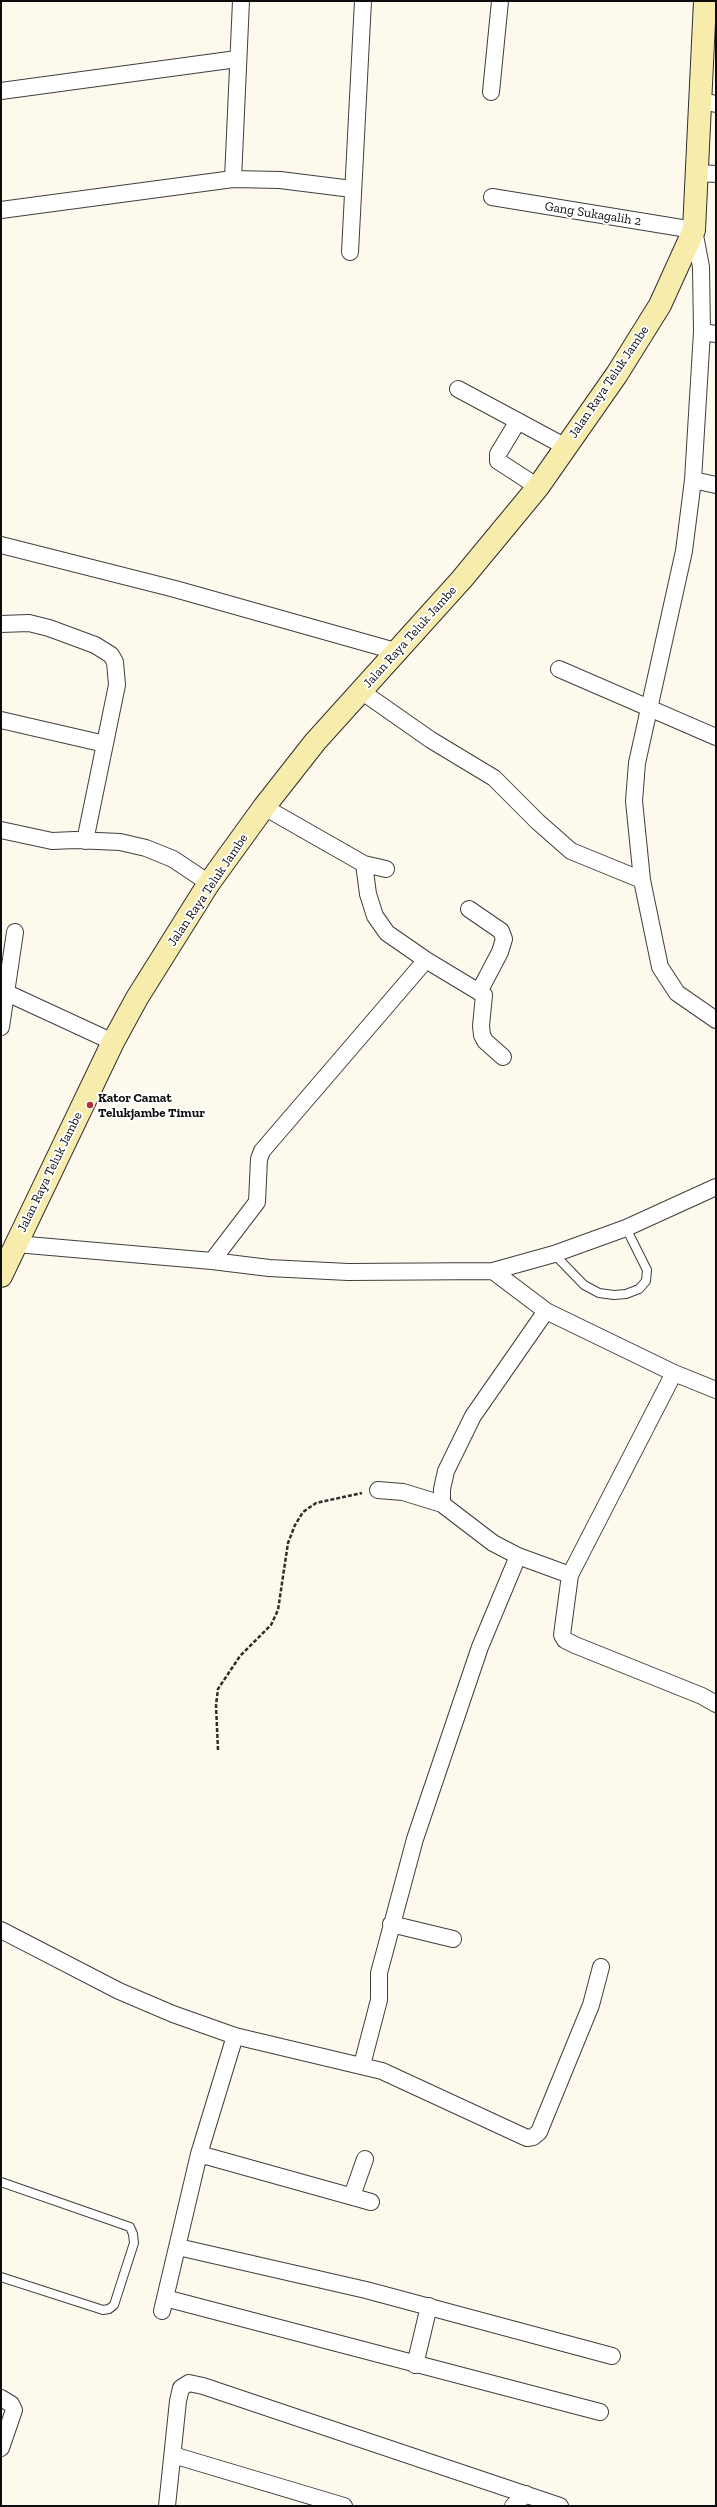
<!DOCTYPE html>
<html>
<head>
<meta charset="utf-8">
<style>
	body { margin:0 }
	#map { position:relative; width:717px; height:2507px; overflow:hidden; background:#fdf9ec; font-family:"Zilla Slab",serif }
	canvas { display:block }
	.frame { position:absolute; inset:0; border:2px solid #0c0c0c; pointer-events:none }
</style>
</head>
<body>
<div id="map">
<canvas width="717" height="2507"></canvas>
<div class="frame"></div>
</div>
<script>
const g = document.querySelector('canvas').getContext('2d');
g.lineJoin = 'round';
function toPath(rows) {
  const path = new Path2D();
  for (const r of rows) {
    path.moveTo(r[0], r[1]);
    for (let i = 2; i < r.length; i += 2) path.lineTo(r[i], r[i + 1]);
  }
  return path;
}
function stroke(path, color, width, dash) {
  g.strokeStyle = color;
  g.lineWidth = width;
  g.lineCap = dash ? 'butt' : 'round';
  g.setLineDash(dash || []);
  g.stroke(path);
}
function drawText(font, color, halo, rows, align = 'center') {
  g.font = font + ' "Zilla Slab",serif';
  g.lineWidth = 4;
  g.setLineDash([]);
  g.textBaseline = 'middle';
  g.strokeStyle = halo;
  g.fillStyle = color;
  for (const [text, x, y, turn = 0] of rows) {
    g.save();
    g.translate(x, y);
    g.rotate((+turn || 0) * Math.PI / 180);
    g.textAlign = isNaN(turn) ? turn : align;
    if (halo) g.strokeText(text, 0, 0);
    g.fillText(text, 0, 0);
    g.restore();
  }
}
const service = toPath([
	[554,1254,584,1285,599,1293,614,1295,626,1294,639,1289,646,1281,647,1270,626,1228],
	[1,2182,130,2227,133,2234,134,2243,114,2305,109,2309,103,2310,1,2277]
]);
const minor = toPath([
	[1,91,237,59],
	[491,92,500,1],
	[701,101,716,104],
	[697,173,716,174],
	[233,179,241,1],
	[492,197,694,230,701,267,702,332,693,480,684,551,637,763,634,801,642,880,660,967,677,993,716,1020],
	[1,210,233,179,280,180,352,189],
	[350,252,363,1],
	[702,332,716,334],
	[458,389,566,447],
	[518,421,498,454,498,461,538,487],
	[693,480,716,485],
	[1,545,175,589,395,651],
	[1,624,29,623,49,628,95,645,111,655,115,662,117,685,85,841],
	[559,669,716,737],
	[361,691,431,740,494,778,538,822,571,851,642,880],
	[1,720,105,744],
	[264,807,364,864,386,869],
	[1,830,52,841,75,840,120,842,146,848,173,859,209,883],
	[364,864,368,894,375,916,387,933,426,960,484,995,481,1026,482,1035,485,1041,503,1057],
	[469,909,501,931,504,939,500,952,479,992],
	[7,993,113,1042],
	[1,1027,15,932],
	[16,1244,212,1261,269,1268,348,1272,493,1271,554,1254,626,1228,716,1187],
	[212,1261,257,1202,259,1159,262,1151,426,960],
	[493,1271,546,1311,674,1373,716,1390],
	[674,1373,570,1575,562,1635,565,1640,575,1645,702,1696,716,1704],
	[378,1490,403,1492,442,1504,493,1543,518,1556,570,1575],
	[442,1504,442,1489,446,1471,473,1416,546,1311],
	[391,1924,453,1939],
	[1,1930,119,1991,173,2014,235,2036,382,2071,527,2138,533,2137,539,2132,591,2005,601,1967],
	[362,2065,379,2000,379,1973,415,1839,480,1647,518,1556],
	[199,2154,371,2202],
	[352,2196,365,2159],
	[178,2247,366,2290,612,2356],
	[165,2298,600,2412],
	[162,2311,199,2154,235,2036],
	[415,2365,429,2306],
	[1,2398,11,2404,14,2410,1,2448],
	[173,2455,344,2506],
	[167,2506,178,2401,181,2388,189,2383,203,2386,560,2506],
	[513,2506,526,2494]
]);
const secondary = toPath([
	[1,1276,113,1042,137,998,209,883,264,807,315,742,462,579,538,487,617,374,660,305,694,230,705,1]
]);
stroke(service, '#3f3f3f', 10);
stroke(minor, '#3f3f3f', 18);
stroke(secondary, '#2e2e2e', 24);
stroke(toPath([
	[218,1750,216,1705,218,1689,240,1656,271,1625,278,1610,288,1543,295,1525,303,1512,316,1503,362,1493]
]), '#2e2e2e', 2.5, [4, 2]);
stroke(service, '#fff', 8);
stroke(minor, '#fff', 16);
stroke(secondary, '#f8ecad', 22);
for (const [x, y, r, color] of [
	[90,1105,4,"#af303c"]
]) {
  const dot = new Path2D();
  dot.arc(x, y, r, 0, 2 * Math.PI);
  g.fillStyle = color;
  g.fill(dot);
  stroke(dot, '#fff', 1.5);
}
drawText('13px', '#0c0c0c', '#fff', [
	["Gang Sukagalih 2",593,214,9],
	["Jalan Raya Teluk Jambe",609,382,-56],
	["Jalan Raya Teluk Jambe",410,637,-48],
	["Jalan Raya Teluk Jambe",208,890,-56],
	["Jalan Raya Teluk Jambe",50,1172,-64]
]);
drawText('bold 13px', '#0c0c0c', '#fff', [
	["Kator Camat",98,1098],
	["Telukjambe Timur",98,1113]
], 'left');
</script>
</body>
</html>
